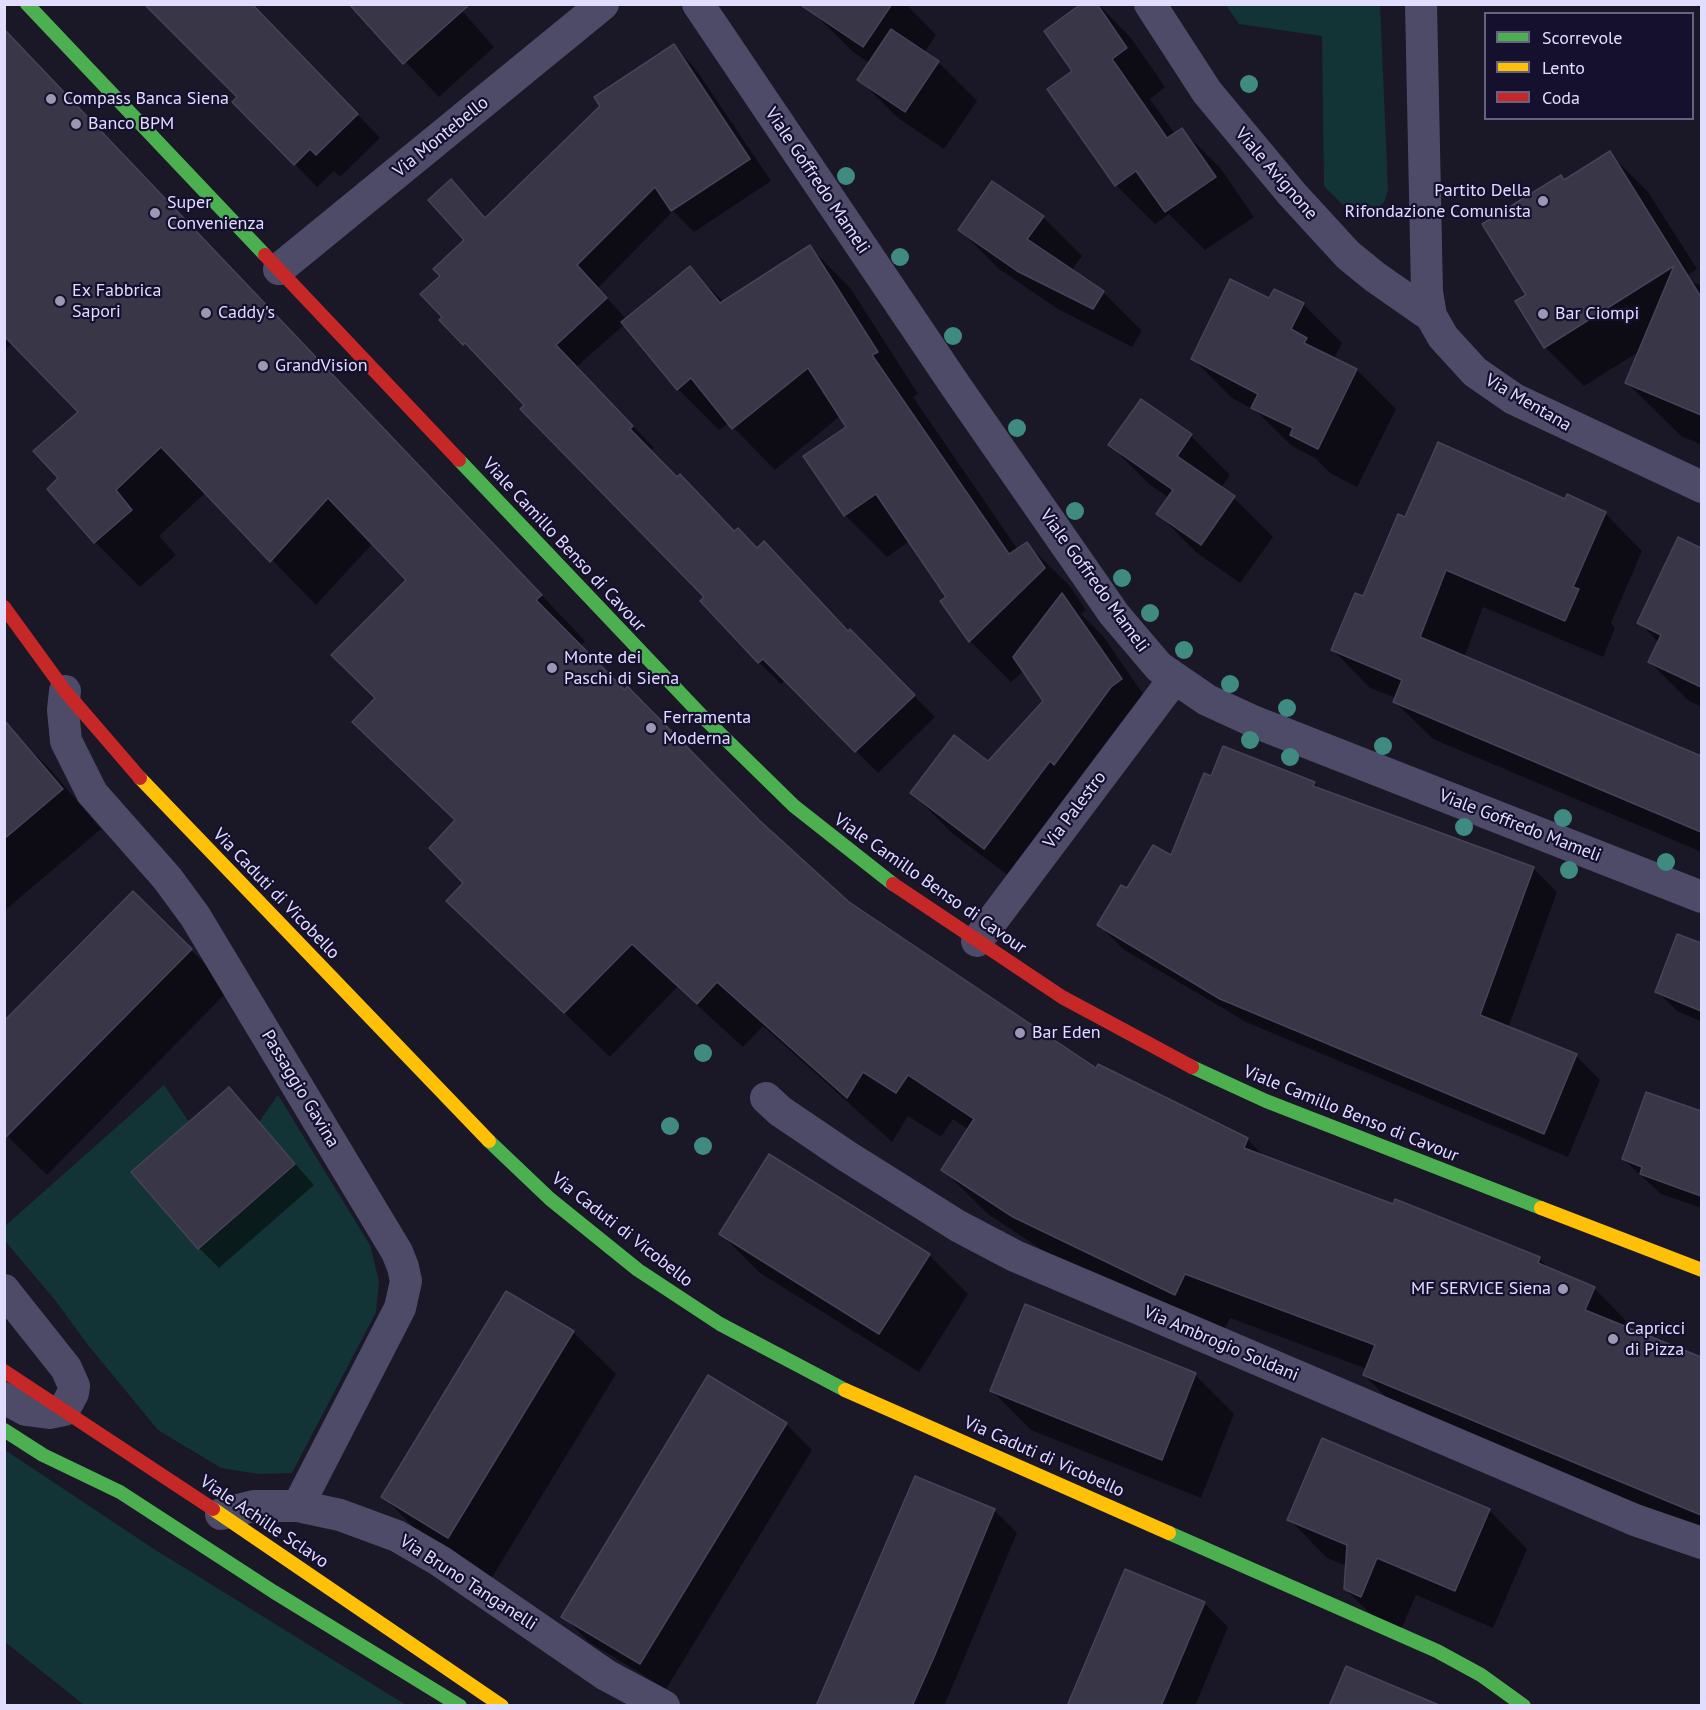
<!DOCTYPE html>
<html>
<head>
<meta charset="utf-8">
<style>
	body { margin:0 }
	#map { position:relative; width:1706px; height:1710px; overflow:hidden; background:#1a1727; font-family:"PT Sans",sans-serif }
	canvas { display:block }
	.frame { position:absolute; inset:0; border:6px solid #e1ddff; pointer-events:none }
	.legend { position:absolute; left:1484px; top:12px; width:210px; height:108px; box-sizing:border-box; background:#15102e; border:2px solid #676282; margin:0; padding:8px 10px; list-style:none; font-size:18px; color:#e1ddff }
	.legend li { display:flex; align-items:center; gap:12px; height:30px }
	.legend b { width:30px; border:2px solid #676282 }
</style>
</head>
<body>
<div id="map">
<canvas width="1706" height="1710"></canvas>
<div class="frame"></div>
<ul class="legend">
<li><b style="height:8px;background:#4caf50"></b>Scorrevole</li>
<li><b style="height:8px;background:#ffc107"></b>Lento</li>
<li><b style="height:8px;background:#c62828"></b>Coda</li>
</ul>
</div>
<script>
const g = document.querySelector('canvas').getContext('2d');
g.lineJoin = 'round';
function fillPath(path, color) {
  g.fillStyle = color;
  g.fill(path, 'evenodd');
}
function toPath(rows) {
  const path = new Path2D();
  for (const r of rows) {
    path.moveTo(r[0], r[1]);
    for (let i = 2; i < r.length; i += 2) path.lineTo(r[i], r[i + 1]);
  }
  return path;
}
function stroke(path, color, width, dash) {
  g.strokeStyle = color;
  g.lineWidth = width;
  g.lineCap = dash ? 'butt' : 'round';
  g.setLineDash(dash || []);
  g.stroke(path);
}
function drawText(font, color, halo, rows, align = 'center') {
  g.font = font + ' "PT Sans",sans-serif';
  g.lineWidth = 4.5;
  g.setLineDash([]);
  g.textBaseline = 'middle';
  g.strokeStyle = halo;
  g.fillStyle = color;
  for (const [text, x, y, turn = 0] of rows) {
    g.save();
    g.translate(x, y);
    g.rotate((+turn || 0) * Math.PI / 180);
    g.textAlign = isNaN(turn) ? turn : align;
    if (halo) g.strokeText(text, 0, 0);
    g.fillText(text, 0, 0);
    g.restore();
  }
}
fillPath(toPath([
	[1226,5,1380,5,1388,190,1384,202,1376,210,1361,213,1343,205,1324,186,1322,36,1239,24],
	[164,1085,189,1122,131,1172,198,1248,295,1164,259,1122,278,1095,370,1245,379,1281,376,1312,292,1473,259,1474,221,1468,158,1430,88,1345,55,1300,5,1241,4,1227],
	[5,1450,154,1549,406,1705,84,1705,5,1642]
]), '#133436');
fillPath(toPath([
	[146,4,253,4,380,138,340,177,334,171,317,187,234,102,239,97],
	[351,4,456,4,494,47,439,97],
	[819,4,906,4,936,35,924,53,938,62,977,101,944,149,898,118,859,79,870,63,853,52,814,13],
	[1084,4,1098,4,1131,38,1165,87,1150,99,1175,134,1182,130,1221,169,1254,217,1205,250,1169,214,1155,224,1116,185,1075,71],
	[1695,4,1702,4,1702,10,1699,8],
	[4,29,585,641,579,646,766,829,848,904,1097,1070,1099,1066,1248,1140,1266,1158,1539,1258,1552,1271,1594,1288,1637,1332,1702,1358,1702,1540,1409,1420,1364,1375,1367,1369,1230,1318,1220,1339,1059,1261,988,1214,943,1170,969,1130,953,1119,941,1137,908,1116,892,1142,763,1026,743,1047,677,987,610,1057,448,901,465,883,456,821,377,698,408,580,373,543,316,605,206,492,159,536,176,555,140,587,95,542,60,479,80,412,13,343,4,351],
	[673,46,695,68,771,181,694,232,673,211,598,288,626,319,689,268,724,302,810,247,851,289,918,394,913,397,1018,550,1027,544,1069,585,1086,610,1081,614,1103,636,1161,720,1025,888,953,834,912,793,988,763,1045,701,1024,670,1011,682,970,641,948,597,910,541,887,557,845,515,805,457,848,428,840,416,775,470,729,423,719,430,678,389,625,324,576,367,654,448,650,451,677,479,734,533,850,631,935,717,878,773,785,680,781,684,759,662,702,602,706,597,487,364,486,365,464,344,444,317,442,276,466,240,451,181,487,219],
	[1609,153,1648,192,1697,269,1683,278,1702,286,1702,445,1681,436,1627,383,1640,351,1584,386,1545,347,1528,295,1565,181],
	[1043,217,1082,256,1071,271,1103,292,1142,331,1132,347,1058,309,999,269,960,230],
	[1270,300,1303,304,1342,343,1334,359,1357,370,1396,409,1357,487,1330,473,1315,458,1292,446,1256,411,1232,398,1193,359],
	[1191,436,1230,475,1221,488,1234,498,1273,537,1240,583,1197,553,1158,514,1169,498,1149,484,1110,445],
	[1565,501,1605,513,1642,551,1611,623,1615,628,1603,657,1483,607,1464,658,1702,758,1702,852,1433,739,1395,702,1396,698,1370,688,1333,650,1405,519],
	[1678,539,1702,550,1702,707,1689,701,1650,662,1659,643,1639,622],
	[10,729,49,768,101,829,4,911,4,734],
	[1212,778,1314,783,1321,790,1533,868,1557,892,1508,1028,1576,1056,1600,1080,1568,1157,1246,1022,1123,949,1099,925,1128,890,1172,858],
	[1678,936,1702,945,1702,1022,1677,1011,1657,991],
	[191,950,230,989,47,1175,4,1133],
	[229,1089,314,1185,219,1268,199,1248],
	[1647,1093,1702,1113,1702,1208,1661,1194,1623,1159],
	[721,1234,929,1255,968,1294,919,1372,760,1273],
	[1026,1306,1195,1375,1234,1414,1201,1498,1031,1430,992,1391],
	[573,1332,616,1374,491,1579,425,1539,383,1496],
	[786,1424,812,1450,666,1689,589,1642,563,1616],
	[994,1510,1017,1533,944,1706,818,1706],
	[1489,1510,1527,1549,1493,1628,1416,1595,1399,1634,1384,1627,1345,1589,1347,1566,1327,1558,1289,1519],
	[1204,1603,1228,1627,1195,1706,1069,1706]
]), '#0007');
const building = toPath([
	[144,4,252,4,358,114,316,155,310,149,294,165,232,102,237,97,144,4],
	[349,4,470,4,403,64,349,4],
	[799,4,892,4,863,47,799,4],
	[1081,4,1097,4,1127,48,1112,59,1167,138,1182,128,1216,177,1165,212,1136,171,1115,186,1047,89,1072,71,1044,31,1081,4],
	[4,29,542,595,536,600,625,690,627,686,759,820,849,902,1096,1068,1098,1064,1248,1138,1244,1148,1393,1204,1395,1199,1540,1257,1538,1263,1595,1287,1585,1310,1701,1357,1701,1515,1363,1375,1375,1345,1185,1274,1175,1295,1013,1217,941,1170,974,1119,908,1075,896,1093,863,1072,847,1098,717,982,697,1004,632,944,564,1013,446,901,463,883,429,848,455,820,352,722,375,698,331,655,406,580,328,498,270,562,161,447,116,490,132,510,94,543,47,489,58,478,33,451,78,412,4,336,4,29],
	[891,29,939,61,905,112,857,80,891,29],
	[674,44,750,159,671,211,655,187,577,265,607,298,556,345,633,426,630,429,677,477,680,474,734,531,738,528,757,548,764,541,848,631,850,629,915,695,855,752,763,659,758,663,700,601,704,597,520,409,524,405,465,343,463,345,439,320,442,317,420,294,440,276,433,269,464,240,428,200,451,179,485,218,600,106,594,97,674,44],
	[1610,151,1701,297,1701,415,1625,383,1674,266,1544,348,1515,301,1526,295,1482,224,1561,175,1564,180,1610,151],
	[992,181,1044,216,1027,239,1104,291,1093,309,1017,271,958,230,992,181],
	[810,245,878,352,872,355,1009,554,1027,542,1045,568,969,642,940,601,946,597,876,494,844,516,803,456,846,427,808,368,732,429,691,378,677,390,621,322,690,266,720,303,810,245],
	[1230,279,1269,298,1274,289,1304,303,1291,329,1307,338,1304,343,1357,369,1318,449,1290,435,1293,428,1251,408,1258,394,1191,359,1230,279],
	[1141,399,1192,434,1177,456,1235,496,1201,545,1156,514,1173,490,1108,445,1141,399],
	[1438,442,1565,499,1567,494,1606,512,1573,587,1579,589,1565,621,1446,570,1420,637,1701,756,1701,832,1393,702,1402,680,1331,650,1355,593,1363,596,1398,514,1405,517,1438,442],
	[1678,537,1701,548,1701,687,1648,662,1661,635,1637,623,1678,537],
	[1062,593,1122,679,1111,687,1054,765,1050,761,984,849,910,793,954,735,988,761,1043,701,1013,657,1062,593],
	[4,720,63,789,4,839,4,720],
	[1223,746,1315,782,1313,786,1534,867,1480,1015,1577,1054,1544,1134,1220,999,1097,925,1121,885,1127,888,1153,845,1171,855,1204,773,1211,776,1223,746],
	[133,891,192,949,4,1139,4,1021,133,891],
	[1677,934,1701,943,1701,1011,1655,992,1677,934],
	[229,1087,295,1164,198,1249,131,1172,229,1087],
	[1646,1092,1701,1111,1701,1196,1640,1174,1642,1167,1622,1159,1646,1092],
	[769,1154,930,1254,879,1334,719,1234,769,1154],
	[506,1291,574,1331,448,1538,381,1497,506,1291],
	[1025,1304,1196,1373,1162,1460,990,1391,1025,1304],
	[708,1375,787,1423,640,1664,561,1617,708,1375],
	[1322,1438,1490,1509,1455,1591,1377,1558,1361,1597,1344,1589,1347,1545,1287,1520,1322,1438],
	[915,1476,995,1509,934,1657,912,1706,816,1706,915,1476],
	[1125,1569,1205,1602,1161,1706,1067,1706,1125,1569],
	[1346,1666,1439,1705,1439,1706,1329,1706,1346,1666]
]);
fillPath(building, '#393648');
stroke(building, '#47425a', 1.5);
stroke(toPath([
	[698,4,955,385,1114,614,1159,667,1207,700,1255,722,1702,897],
	[1150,4,1207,92,1292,194,1348,255,1375,277,1431,316],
	[1421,4,1427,292,1431,316,1443,337,1475,372,1514,399,1702,487],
	[279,269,603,4],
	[65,691,63,710,66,741,92,793,167,878,195,916,397,1252,403,1267,406,1281,400,1308,298,1506],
	[977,941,1174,679],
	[766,1098,780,1111,845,1155,958,1226,1015,1256,1635,1520,1702,1543],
	[4,1290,66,1368,74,1386,73,1393,64,1410,49,1413,26,1410,4,1398],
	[221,1514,254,1506,298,1506,340,1515,397,1536,440,1561,606,1675,664,1706]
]), '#4d4b68', 32);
stroke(toPath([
	[27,4,265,255],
	[459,460,704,718,794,806,893,884],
	[1192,1067,1266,1101,1541,1208],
	[489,1141,550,1199,638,1270,720,1324,845,1390],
	[4,1430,43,1455,120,1492,274,1592,460,1706],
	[1169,1533,1437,1651,1481,1675,1524,1706]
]), '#4caf50', 14);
stroke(toPath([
	[140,778,489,1141],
	[1541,1208,1702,1270],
	[845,1390,1169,1533],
	[213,1509,502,1706]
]), '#ffc107', 14);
stroke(toPath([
	[265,255,459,460],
	[4,607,65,691,140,778],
	[893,884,1062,997,1192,1067],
	[4,1371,213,1509]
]), '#c62828', 14);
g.fillStyle = '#3f8b81';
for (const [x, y] of [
	[1249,84],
	[846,176],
	[900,257],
	[953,336],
	[1017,428],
	[1075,511],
	[1122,578],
	[1150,613],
	[1184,650],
	[1230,684],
	[1287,708],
	[1250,740],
	[1383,746],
	[1290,757],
	[1563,818],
	[1464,827],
	[1666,862],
	[1569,870],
	[703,1053],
	[670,1126],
	[703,1146]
]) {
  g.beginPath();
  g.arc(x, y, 9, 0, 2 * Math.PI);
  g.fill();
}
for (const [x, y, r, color] of [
	[51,99,6,"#9b98b3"],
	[76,124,6,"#9b98b3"],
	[1543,201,6,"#9b98b3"],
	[155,213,6,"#9b98b3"],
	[60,301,6,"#9b98b3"],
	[206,313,6,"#9b98b3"],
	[1543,314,6,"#9b98b3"],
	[263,366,6,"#9b98b3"],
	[552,668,6,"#9b98b3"],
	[651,728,6,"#9b98b3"],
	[1020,1033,6,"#9b98b3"],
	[1563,1289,6,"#9b98b3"],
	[1613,1339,6,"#9b98b3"]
]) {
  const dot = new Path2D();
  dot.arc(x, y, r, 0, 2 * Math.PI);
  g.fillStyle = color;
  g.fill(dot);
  stroke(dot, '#15102e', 2);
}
drawText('18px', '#e1ddff', '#15102e', [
	["Compass Banca Siena",63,99],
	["Banco BPM",88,124],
	["Partito Della",1531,191,"right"],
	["Rifondazione Comunista",1531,212,"right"],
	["Super",167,203],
	["Convenienza",167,224],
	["Ex Fabbrica",72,291],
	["Sapori",72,312],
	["Caddy's",218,313],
	["Bar Ciompi",1555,314],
	["GrandVision",275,366],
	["Monte dei",564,658],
	["Paschi di Siena",564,679],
	["Ferramenta",663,718],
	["Moderna",663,739],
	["Bar Eden",1032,1033],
	["MF SERVICE Siena",1551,1289,"right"],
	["Capricci",1625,1329],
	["di Pizza",1625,1350]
], 'left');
drawText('18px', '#e1ddff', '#15102e', [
	["Via Montebello",441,137,-39],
	["Viale Avignone",1276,174,49],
	["Viale Goffredo Mameli",817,181,56],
	["Via Mentana",1528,403,30],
	["Viale Camillo Benso di Cavour",564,545,47],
	["Viale Goffredo Mameli",1094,581,54],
	["Via Palestro",1075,810,-53],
	["Viale Goffredo Mameli",1520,826,21],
	["Viale Camillo Benso di Cavour",930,884,35],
	["Via Caduti di Vicobello",276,894,46],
	["Passaggio Gavina",300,1089,59],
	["Viale Camillo Benso di Cavour",1351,1114,22],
	["Via Caduti di Vicobello",622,1230,38],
	["Via Ambrogio Soldani",1221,1344,23],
	["Via Caduti di Vicobello",1044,1457,24],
	["Viale Achille Sclavo",264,1522,34],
	["Via Bruno Tanganelli",468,1583,33]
]);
</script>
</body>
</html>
